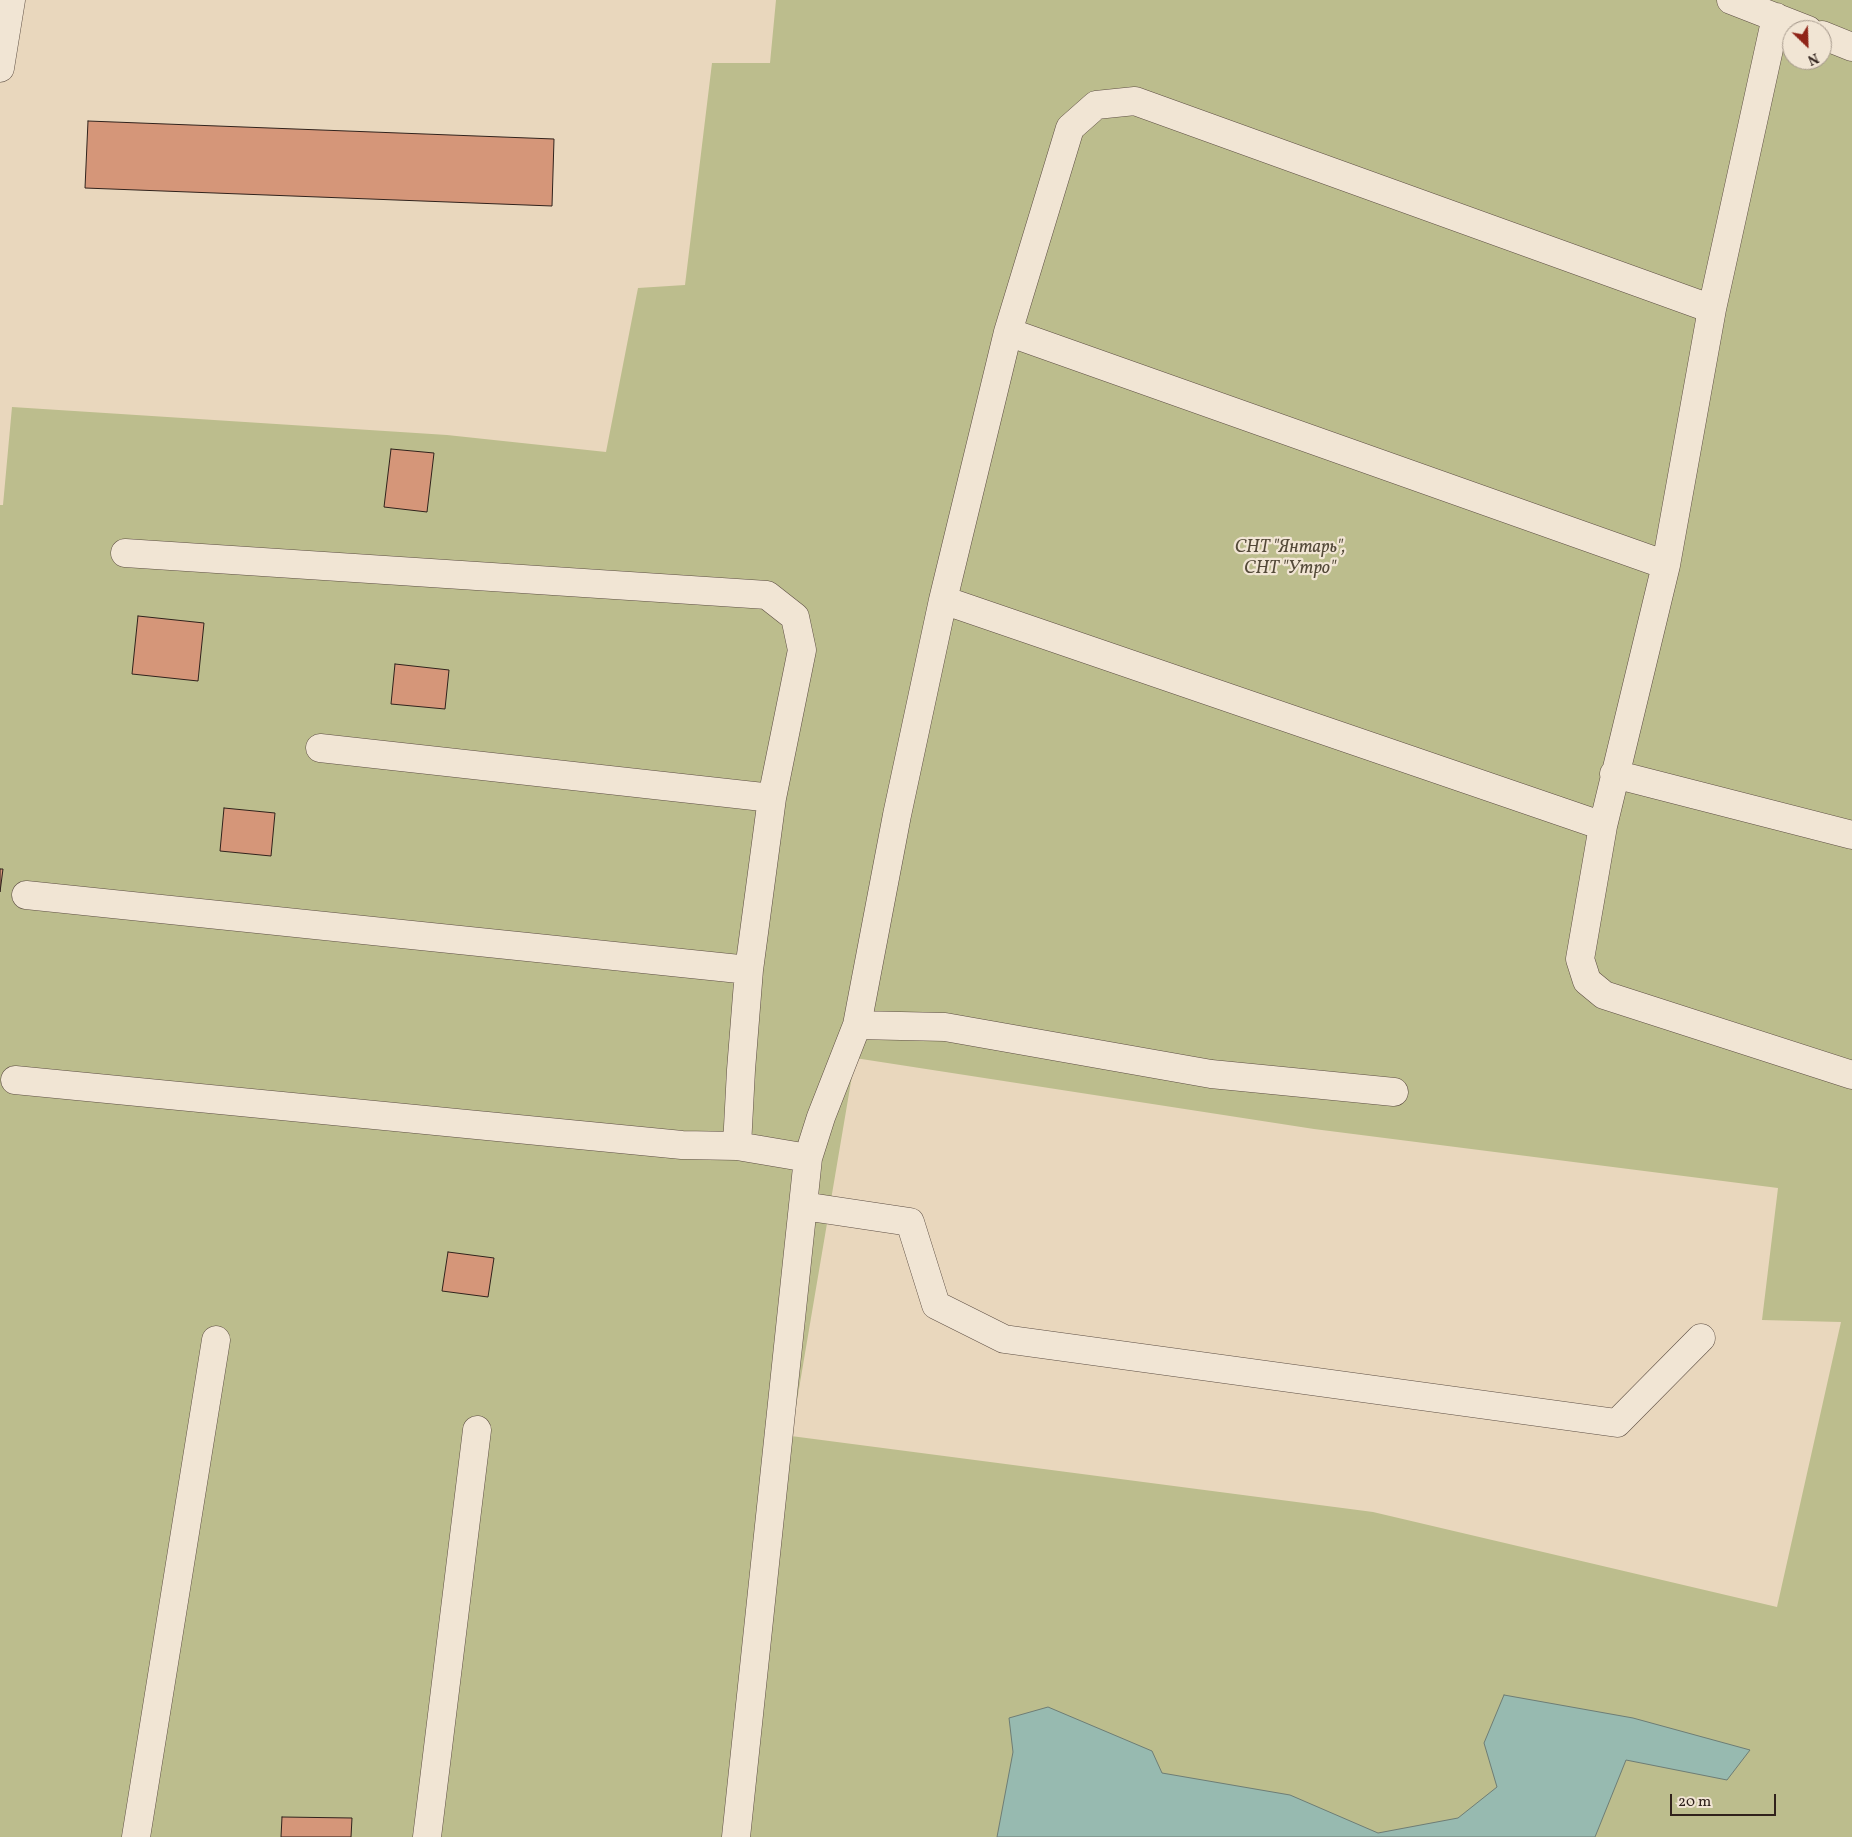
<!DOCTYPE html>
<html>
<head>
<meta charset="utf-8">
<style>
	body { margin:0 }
	#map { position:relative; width:1852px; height:1837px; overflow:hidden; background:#e9d7bd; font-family:Vollkorn,serif }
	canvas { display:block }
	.north { position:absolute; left:1782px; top:20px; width:50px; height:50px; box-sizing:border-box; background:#f1e5d4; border:1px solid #a4978a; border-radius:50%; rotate:156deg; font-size:14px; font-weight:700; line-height:20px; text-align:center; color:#30221c }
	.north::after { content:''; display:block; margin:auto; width:18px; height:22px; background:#8f2418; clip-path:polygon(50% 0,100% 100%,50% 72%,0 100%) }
	.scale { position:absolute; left:1670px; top:1794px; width:106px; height:22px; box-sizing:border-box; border:2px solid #30221c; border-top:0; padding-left:6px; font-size:15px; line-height:18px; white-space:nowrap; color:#30221c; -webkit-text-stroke:4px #f1e5d4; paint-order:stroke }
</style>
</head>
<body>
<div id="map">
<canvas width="1852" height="1837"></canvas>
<div class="north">N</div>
<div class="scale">20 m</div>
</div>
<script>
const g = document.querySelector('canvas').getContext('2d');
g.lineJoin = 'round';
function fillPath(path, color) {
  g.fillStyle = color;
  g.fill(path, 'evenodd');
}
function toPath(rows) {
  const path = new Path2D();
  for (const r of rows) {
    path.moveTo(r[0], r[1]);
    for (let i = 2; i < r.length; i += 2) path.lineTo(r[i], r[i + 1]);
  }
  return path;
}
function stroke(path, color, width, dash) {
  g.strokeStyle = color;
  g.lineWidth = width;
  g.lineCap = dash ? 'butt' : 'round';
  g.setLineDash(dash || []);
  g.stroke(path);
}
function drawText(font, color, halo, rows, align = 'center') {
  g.font = font + ' Vollkorn,serif';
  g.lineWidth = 4.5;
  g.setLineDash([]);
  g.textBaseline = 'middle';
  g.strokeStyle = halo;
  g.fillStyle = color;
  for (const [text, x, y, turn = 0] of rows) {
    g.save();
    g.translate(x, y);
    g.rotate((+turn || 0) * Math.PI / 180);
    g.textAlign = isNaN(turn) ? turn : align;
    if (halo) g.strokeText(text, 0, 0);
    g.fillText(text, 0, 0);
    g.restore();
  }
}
fillPath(toPath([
	[776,0,1852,0,1852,1837,0,1837,0,505,3,505,12,407,447,435,606,452,638,288,685,285,712,63,770,63],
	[1792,30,1822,30,1822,60,1792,60],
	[855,1058,1314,1129,1778,1188,1762,1320,1841,1322,1777,1607,1373,1512,791,1436]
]), '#bcbd8d');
const water = toPath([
	[1504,1695,1633,1718,1750,1750,1727,1780,1626,1760,1595,1837,997,1837,1013,1752,1009,1718,1048,1707,1152,1751,1162,1773,1290,1795,1378,1833,1458,1818,1497,1787,1484,1743,1504,1695]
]);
fillPath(water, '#97bab0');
stroke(water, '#6e7d75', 1);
const building = toPath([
	[88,121,554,139,552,206,85,188,88,121],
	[391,449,434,453,427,512,384,507,391,449],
	[138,616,204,623,198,681,132,674,138,616],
	[395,664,449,670,445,709,391,704,395,664],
	[224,808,275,813,271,856,220,851,224,808],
	[0,869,3,869,0,892,0,869],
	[448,1252,494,1258,488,1297,442,1291,448,1252],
	[282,1817,352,1818,351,1837,281,1837,282,1817]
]);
fillPath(building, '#d59679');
stroke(building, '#30221c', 1);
const minor = toPath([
	[1731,0,1808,30],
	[1822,35,1852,47],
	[0,68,11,0],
	[1712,309,1776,17],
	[1008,332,1666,565],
	[125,553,767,595,795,617,802,650,772,798,749,970,741,1070,737,1146,808,1158],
	[943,600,1603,826],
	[320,748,772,798],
	[1614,774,1852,835],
	[26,895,749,970],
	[857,1025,945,1027,1211,1074,1394,1092],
	[15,1080,682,1145,737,1146],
	[803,1206,910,1222,936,1305,1004,1339,1617,1423,1701,1338],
	[136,1837,216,1340],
	[427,1837,477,1430],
	[736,1837,808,1158,821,1117,857,1025,897,815,943,600,1008,332,1070,128,1096,105,1135,101,1712,309,1666,565,1603,826,1580,959,1587,981,1604,995,1852,1075]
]);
stroke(minor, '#5e4f44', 29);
stroke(minor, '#f1e5d4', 28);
drawText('italic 18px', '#534938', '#f1e5d4', [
	["СНТ \"Янтарь\",",1290,549],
	["СНТ \"Утро\"",1290,570]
]);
</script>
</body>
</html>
